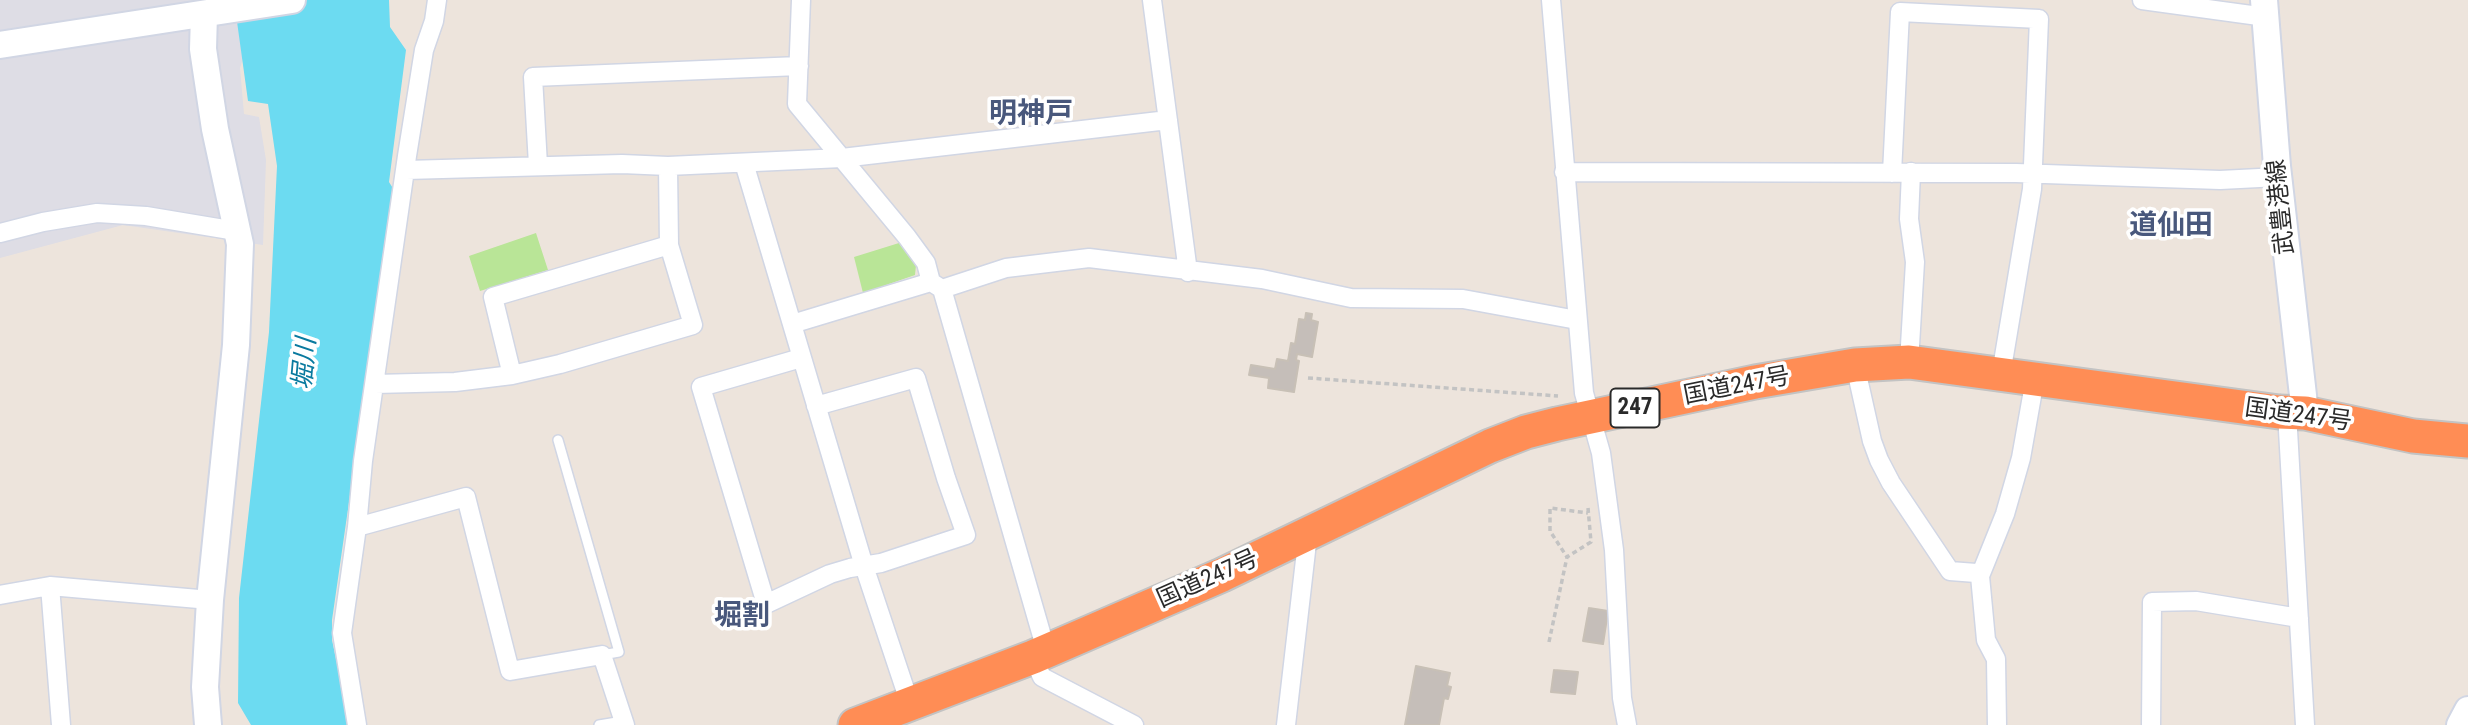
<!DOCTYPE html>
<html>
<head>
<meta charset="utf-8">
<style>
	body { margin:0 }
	canvas { display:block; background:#ede4dc }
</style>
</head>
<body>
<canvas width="2468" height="725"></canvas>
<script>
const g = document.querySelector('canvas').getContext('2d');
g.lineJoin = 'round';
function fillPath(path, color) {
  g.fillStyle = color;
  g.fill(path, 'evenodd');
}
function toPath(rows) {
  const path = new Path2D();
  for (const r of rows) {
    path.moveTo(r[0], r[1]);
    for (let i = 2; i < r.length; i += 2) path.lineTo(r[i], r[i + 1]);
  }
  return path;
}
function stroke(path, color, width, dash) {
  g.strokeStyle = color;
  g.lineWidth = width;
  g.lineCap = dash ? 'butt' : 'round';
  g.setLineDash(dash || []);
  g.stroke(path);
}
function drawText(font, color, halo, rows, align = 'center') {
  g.font = font + ' "Roboto Condensed","Noto Sans JP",sans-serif';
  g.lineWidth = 7;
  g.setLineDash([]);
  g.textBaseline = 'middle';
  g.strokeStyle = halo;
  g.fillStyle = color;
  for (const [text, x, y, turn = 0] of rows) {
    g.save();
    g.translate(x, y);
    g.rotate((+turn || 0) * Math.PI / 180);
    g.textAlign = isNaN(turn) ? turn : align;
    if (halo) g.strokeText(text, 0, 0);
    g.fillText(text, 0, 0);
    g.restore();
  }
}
fillPath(toPath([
	[0,0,244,0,249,40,240,68,244,114,259,117,266,160,263,245,123,225,0,258]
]), '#dedde5');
fillPath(toPath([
	[536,233,548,270,480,291,469,256],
	[899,243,916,265,915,275,863,293,854,257]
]), '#b9e597');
fillPath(toPath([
	[234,0,389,0,390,27,406,50,389,182,394,190,332,620,332,640,350,725,251,725,238,703,239,598,269,332,277,166,268,104,248,101]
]), '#6cdbf1');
const building = toPath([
	[1306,313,1312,314,1311,320,1318,322,1312,357,1297,354,1296,360,1299,361,1294,392,1268,388,1269,378,1249,375,1251,365,1275,369,1277,359,1288,361,1291,343,1295,344,1299,319,1305,320,1306,313],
	[1589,608,1608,611,1603,644,1583,641,1589,608],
	[1416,666,1450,673,1447,686,1451,687,1448,699,1444,698,1439,725,1405,725,1416,666],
	[1554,670,1578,672,1575,694,1551,692,1554,670]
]);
fillPath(building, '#c5beb9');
stroke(building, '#c8c0b6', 2);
const lane = toPath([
	[558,440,619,652,602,655],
	[599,725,623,721]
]);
const street = toPath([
	[801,0,797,104,907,237,926,263,931,282,942,289,1046,650],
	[1152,0,1188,272],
	[1551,0,1584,393,1601,453,1614,550,1622,698,1627,725],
	[2142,0,2266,17],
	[744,163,864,566,910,704],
	[538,165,533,77,799,66],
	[406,170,622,164,668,166,842,158,1168,120],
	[1564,172,2016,173,2220,180,2279,177],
	[1892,173,1900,12,2039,19,2032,189,2001,374],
	[0,233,43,222,97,213,146,216,236,231],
	[942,289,1006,268,1089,258,1262,279,1351,298,1463,299,1577,320],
	[792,324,931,282],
	[801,358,701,387,766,604,830,574,850,568,881,563,966,535,946,478,916,378,816,406],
	[1909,362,1915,262,1909,219,1911,172],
	[1855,365,1872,441,1879,460,1891,483,1950,571,1976,573,1980,576],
	[512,375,493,297,669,245],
	[375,384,455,382,512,375,560,364,693,325,669,245,668,166],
	[2287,413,2305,725],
	[357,527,466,497,510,671,602,655,625,725],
	[50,586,61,725],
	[0,595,50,586,210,600],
	[1033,657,1042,677,1134,725],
	[357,725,342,633,357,527,363,461,407,156,424,50,434,21,437,0],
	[1286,725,1308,534],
	[1997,725,1996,659,1986,640,1980,576,2005,514,2021,458,2035,379],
	[2151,725,2152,602,2196,601,2299,618]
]);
const secondary = toPath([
	[2264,0,2277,166,2305,413],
	[204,14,203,49,215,129,240,244,236,345,210,600,205,687,208,725],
	[0,45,292,0],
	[2460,725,2468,710]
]);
const highway = toPath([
	[855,725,1033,657,1222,575,1490,446,1526,432,1557,424,1755,382,1855,365,1909,362,2279,412,2305,413,2413,436,2468,441]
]);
stroke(lane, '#d1d6e4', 12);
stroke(street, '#d1d6e4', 21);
stroke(secondary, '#d1d6e4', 30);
stroke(highway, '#c3c3c3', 37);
stroke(toPath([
	[1308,378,1558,396],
	[1588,508,1591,542,1567,557,1550,531,1550,508,1588,513],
	[1549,642,1567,557]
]), '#c3c3c3', 3.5, [5, 3.5]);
stroke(lane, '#fff', 9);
stroke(street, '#fff', 18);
stroke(secondary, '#fff', 26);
stroke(highway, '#ff8d55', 33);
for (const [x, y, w] of [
	[1635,408,49]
]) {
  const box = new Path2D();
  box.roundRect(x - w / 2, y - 19.5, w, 39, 5);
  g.fillStyle = '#fff';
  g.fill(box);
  stroke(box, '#2a2a2a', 2);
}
drawText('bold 23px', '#2a2a2a', null, [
	["247",1635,408]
]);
drawText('24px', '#2a2a2a', '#fff', [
	["武豊港線",2282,207,-96],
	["国道247号",1737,387,-11],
	["国道247号",2298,416,8],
	["国道247号",1208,580,-24]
]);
drawText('italic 26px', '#0a7a9f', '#fff', [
	["堀川",306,364,-85]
]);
drawText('bold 28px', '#49587c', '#fff', [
	["明神戸",1031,115],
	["道仙田",2171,227],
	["堀割",742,617]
]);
</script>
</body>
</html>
